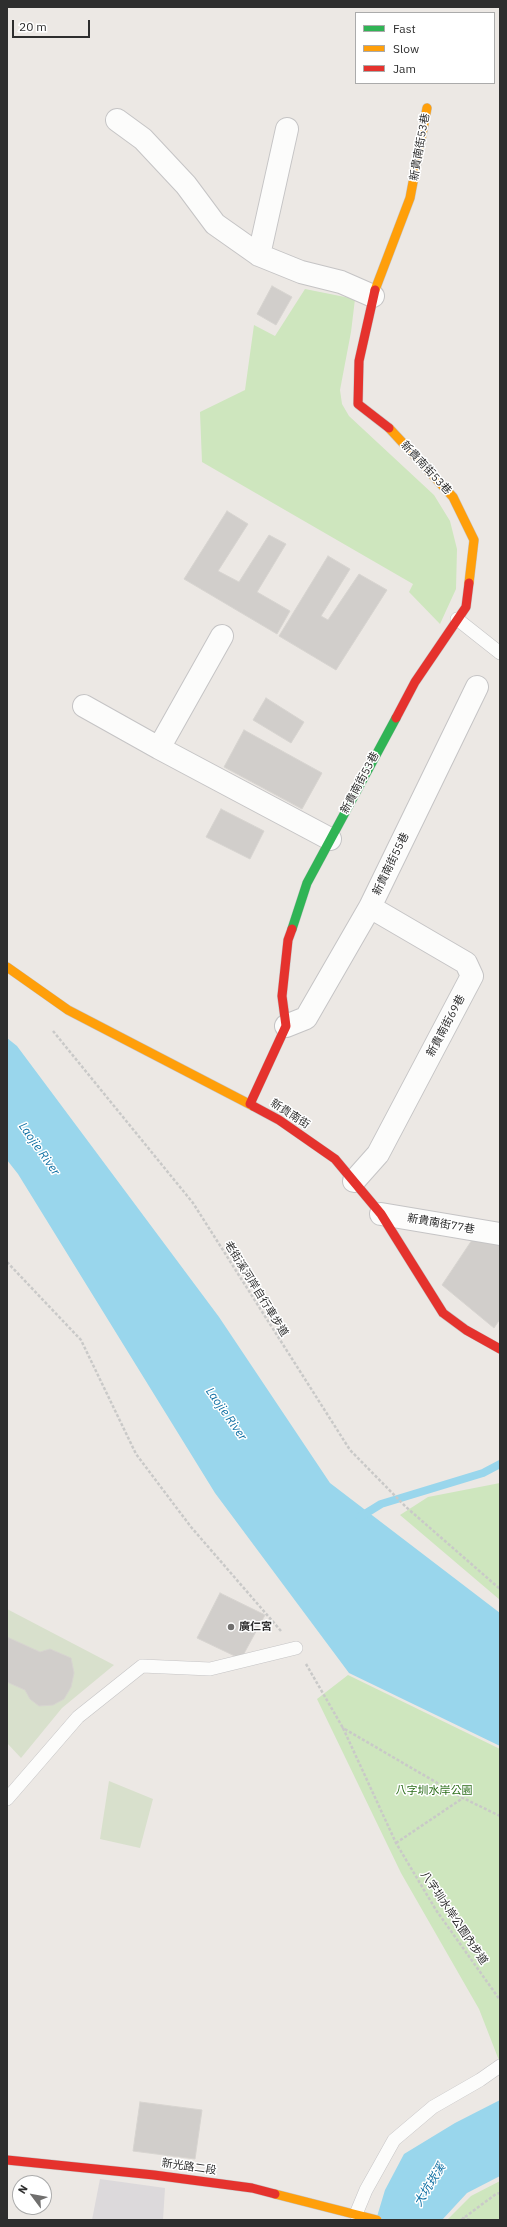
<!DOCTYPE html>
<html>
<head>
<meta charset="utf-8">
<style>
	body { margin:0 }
	#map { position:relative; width:507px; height:2227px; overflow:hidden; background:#ece8e4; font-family:"IBM Plex Sans",sans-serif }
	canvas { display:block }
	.frame { position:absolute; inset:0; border:8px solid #2e2e2e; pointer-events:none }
	.legend { position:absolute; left:355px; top:12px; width:140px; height:72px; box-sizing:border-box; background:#fff; border:1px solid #ababab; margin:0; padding:5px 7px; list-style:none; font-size:12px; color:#2e2e2e }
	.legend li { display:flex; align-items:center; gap:8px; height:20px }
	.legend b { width:20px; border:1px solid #ababab }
	.north { position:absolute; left:12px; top:2175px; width:40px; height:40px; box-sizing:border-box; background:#fff; border:1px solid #ababab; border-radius:50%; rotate:302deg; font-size:11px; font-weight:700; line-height:16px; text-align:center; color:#2e2e2e }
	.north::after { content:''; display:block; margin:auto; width:14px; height:18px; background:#706f6e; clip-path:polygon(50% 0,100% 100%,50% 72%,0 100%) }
	.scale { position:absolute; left:12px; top:20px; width:78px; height:18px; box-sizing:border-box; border:2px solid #2e2e2e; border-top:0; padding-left:5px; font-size:12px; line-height:14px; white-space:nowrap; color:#2e2e2e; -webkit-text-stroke:3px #fff; paint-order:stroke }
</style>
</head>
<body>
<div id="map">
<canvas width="507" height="2227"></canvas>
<div class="frame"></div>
<ul class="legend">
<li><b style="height:5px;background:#30b455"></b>Fast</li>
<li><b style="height:5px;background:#ff9f0a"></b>Slow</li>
<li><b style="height:5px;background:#e5322d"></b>Jam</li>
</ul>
<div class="north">N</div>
<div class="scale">20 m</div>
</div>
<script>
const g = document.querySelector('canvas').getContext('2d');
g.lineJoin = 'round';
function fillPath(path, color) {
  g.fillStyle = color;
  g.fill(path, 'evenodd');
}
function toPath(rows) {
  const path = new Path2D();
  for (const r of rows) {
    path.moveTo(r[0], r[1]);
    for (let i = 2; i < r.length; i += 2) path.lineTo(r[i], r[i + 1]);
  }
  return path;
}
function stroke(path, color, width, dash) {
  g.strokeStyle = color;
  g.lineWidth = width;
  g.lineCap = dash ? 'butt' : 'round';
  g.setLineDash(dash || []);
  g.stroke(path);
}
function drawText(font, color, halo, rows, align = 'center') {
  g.font = font + ' "IBM Plex Sans","Noto Sans TC",sans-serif';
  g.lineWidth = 3;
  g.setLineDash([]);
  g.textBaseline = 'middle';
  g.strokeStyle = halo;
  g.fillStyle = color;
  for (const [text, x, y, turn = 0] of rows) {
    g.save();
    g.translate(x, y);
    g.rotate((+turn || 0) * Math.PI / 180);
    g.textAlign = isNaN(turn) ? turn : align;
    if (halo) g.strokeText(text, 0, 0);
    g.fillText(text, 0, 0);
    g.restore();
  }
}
fillPath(toPath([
	[100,2179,165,2188,163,2220,92,2220]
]), '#dcd9db');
fillPath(toPath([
	[305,289,355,299,351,332,340,390,342,404,349,416,434,495,450,521,457,549,456,589,440,624,409,592,413,584,202,462,200,412,245,390,254,325,275,336],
	[500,1483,500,1600,400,1515,428,1497],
	[348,1675,500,1749,500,2063,479,2009,401,1873,317,1699],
	[500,2181,500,2220,447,2220,471,2196]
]), '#cee6be');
fillPath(toPath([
	[7,1609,114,1665,62,1708,21,1758,7,1743],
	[109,1781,153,1799,140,1848,100,1839]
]), '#d8e0cc');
fillPath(toPath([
	[7,1038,17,1046,219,1317,330,1483,500,1613,500,1746,349,1673,215,1493,18,1174,7,1160],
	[500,2100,500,2176,467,2193,442,2220,376,2220,385,2190,404,2154,455,2123]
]), '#99d6ec');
stroke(toPath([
	[360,1517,381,1504,483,1473,500,1464]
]), '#99d6ec', 8);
const building = toPath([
	[272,286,292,297,276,325,257,314,272,286],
	[227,511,248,524,218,571,239,582,269,535,286,544,257,592,290,611,277,634,184,579,227,511],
	[328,556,350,569,321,616,328,620,359,574,387,590,336,670,279,636,328,556],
	[266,698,304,722,291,743,253,720,266,698],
	[244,730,322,773,302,809,224,767,244,730],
	[221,809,264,831,250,859,206,837,221,809],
	[474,1237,500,1242,500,1319,494,1328,442,1285,474,1237],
	[220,1593,265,1615,241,1659,197,1638,220,1593],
	[7,1637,40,1652,50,1649,71,1658,74,1673,71,1687,64,1699,53,1705,39,1706,30,1699,25,1690,7,1682,7,1637],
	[140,2102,202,2110,195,2159,133,2151,140,2102]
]);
fillPath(building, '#d1cecb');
stroke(building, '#d7d4d0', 1);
const lane = toPath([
	[457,619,500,653],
	[7,1799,78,1717,142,1666,210,1669,296,1648],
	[356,2214,366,2190,394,2140,433,2107,480,2080,500,2066]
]);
const street = toPath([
	[117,120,143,139,186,185,215,224,259,255,301,272,341,282,373,296],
	[259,255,287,129],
	[222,636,159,748,330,839],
	[84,706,159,748],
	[286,1026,306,1018,370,907,477,687],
	[354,1181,378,1154,472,976,466,963,370,907],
	[381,1214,500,1234]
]);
const fast = toPath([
	[292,929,307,883,396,718]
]);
const slow = toPath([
	[375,290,410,198,427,108],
	[389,428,453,497,474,540,469,583],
	[7,967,68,1010,253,1106],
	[275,2194,377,2220]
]);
const jam = toPath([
	[375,290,359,361,358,404,389,428],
	[396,718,415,682,466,607,469,583],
	[250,1104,286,1026,282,996,288,940,292,929],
	[253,1106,279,1120,335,1159,381,1214,443,1313,466,1330,500,1349],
	[7,2160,154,2175,252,2188,275,2194]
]);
stroke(lane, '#c5c4c5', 14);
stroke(street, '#c5c4c5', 24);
stroke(fast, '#c5c4c5', 10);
stroke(slow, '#c5c4c5', 10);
stroke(jam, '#c5c4c5', 10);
stroke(toPath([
	[53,1031,193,1203,350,1450,406,1507,500,1589],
	[7,1262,81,1340,136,1454,191,1527,281,1631],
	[306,1664,343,1728],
	[500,1816,463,1798,343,1728,396,1843,436,1910,500,2000],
	[396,1843,463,1798],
	[462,2218,471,2220],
	[461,2220,496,2194,500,2193]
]), '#c9c9c8', 2.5, [3, 2]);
stroke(lane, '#fcfcfb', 13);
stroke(street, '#fcfcfb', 22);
stroke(fast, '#30b455', 9);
stroke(slow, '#ff9f0a', 9);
stroke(jam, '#e5322d', 9);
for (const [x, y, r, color] of [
	[231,1627,4,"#706f6e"]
]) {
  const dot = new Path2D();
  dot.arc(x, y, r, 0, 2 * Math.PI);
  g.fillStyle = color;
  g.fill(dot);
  stroke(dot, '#fff', 1.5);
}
drawText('11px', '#2e2e2e', '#fff', [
	["新貴南街53巷",420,147,-80],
	["新貴南街53巷",426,468,47],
	["新貴南街53巷",360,783,-62],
	["新貴南街55巷",391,864,-64],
	["新貴南街69巷",446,1026,-62],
	["新貴南街",290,1114,33],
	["新貴南街77巷",441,1224,10],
	["老街溪河岸自行車步道",256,1289,58],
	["八字圳水岸公園內步道",454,1918,56],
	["新光路二段",189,2167,8]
]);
drawText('bold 11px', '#2e2e2e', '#fff', [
	["廣仁宮",239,1627]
], 'left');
drawText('11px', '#2c6e1b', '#fff', [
	["八字圳水岸公園",434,1791]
]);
drawText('italic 12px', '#0d6fa3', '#fff', [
	["Laojie River",39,1149,55],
	["Laojie River",226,1414,55],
	["大坑崁溪",430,2185,-58]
]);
</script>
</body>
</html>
